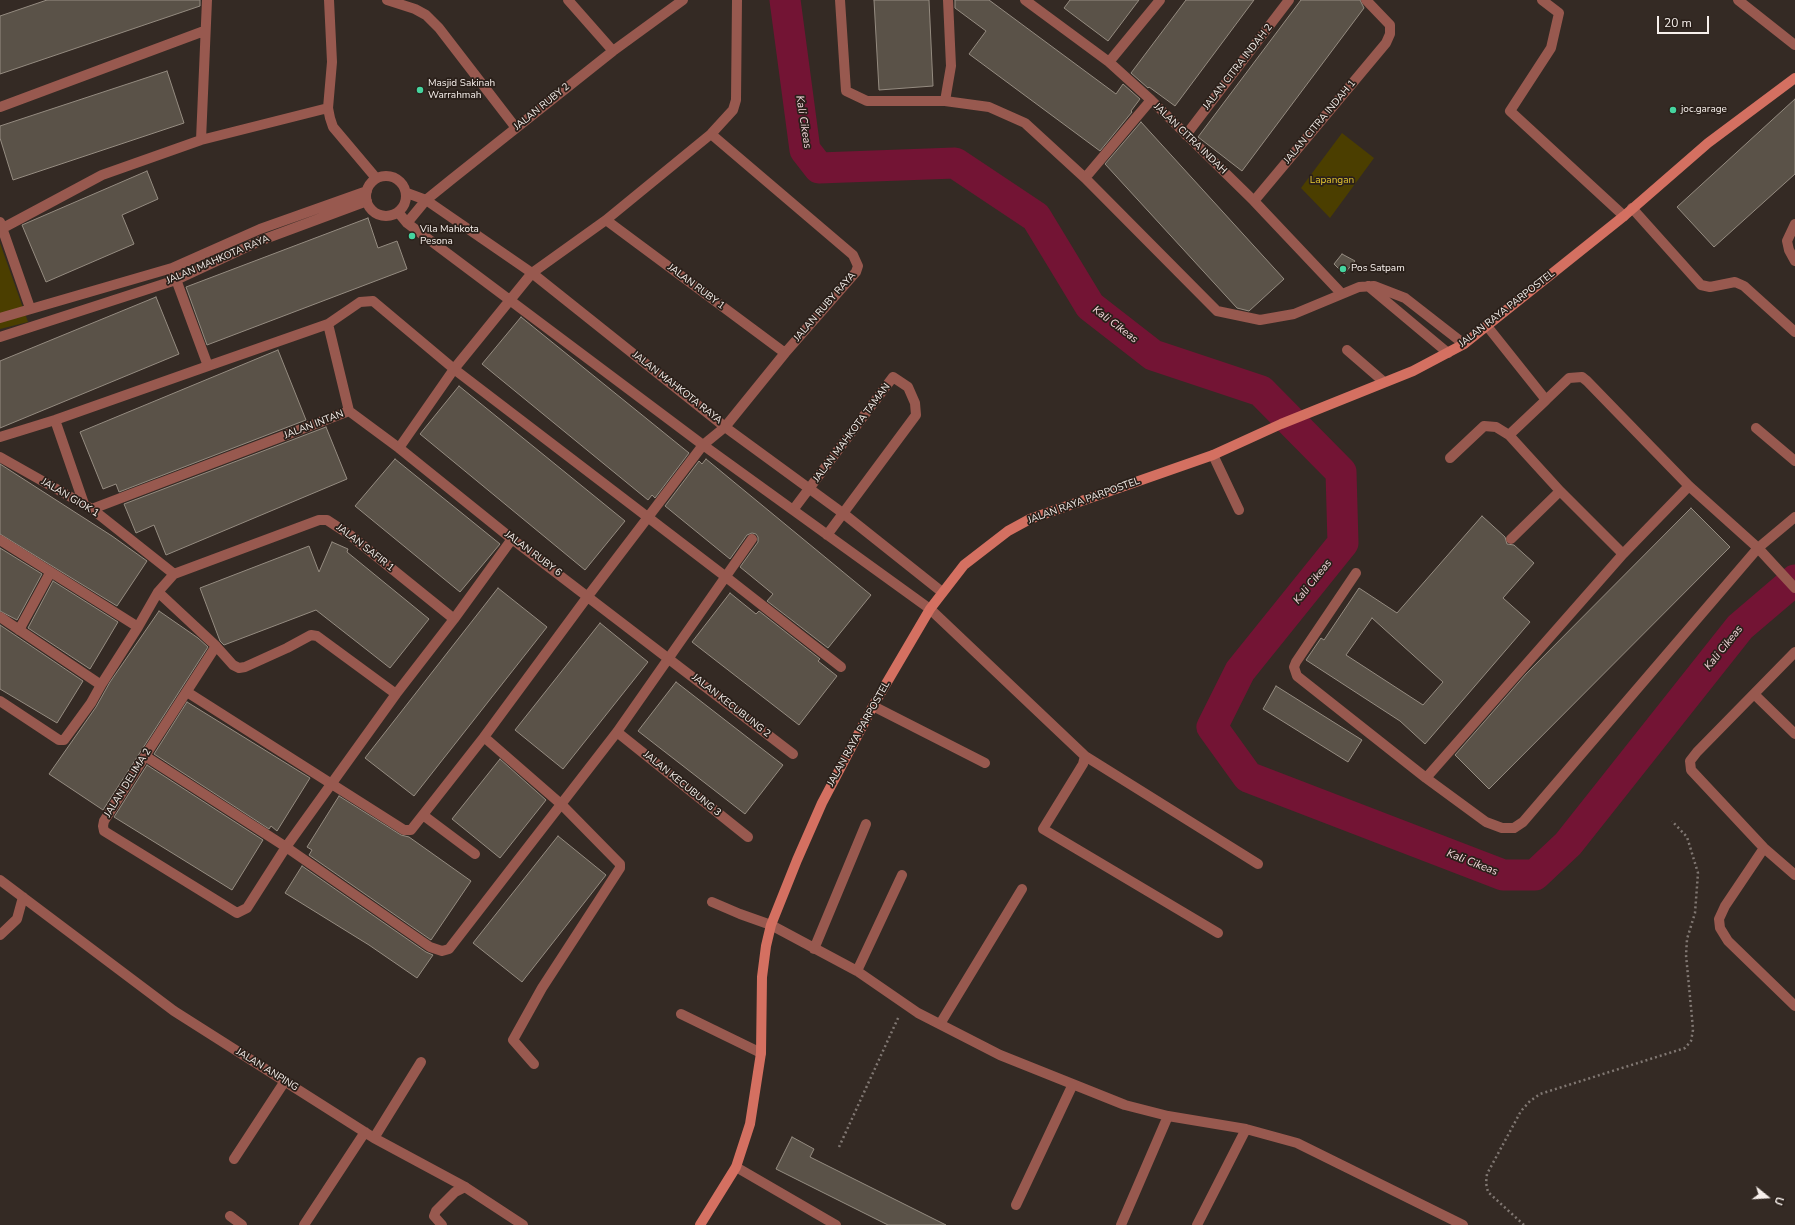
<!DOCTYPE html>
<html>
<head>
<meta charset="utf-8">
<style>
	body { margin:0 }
	#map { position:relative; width:1795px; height:1225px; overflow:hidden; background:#342a24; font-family:"Nunito Sans",sans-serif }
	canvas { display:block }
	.north { position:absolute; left:1747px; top:1177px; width:40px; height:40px; -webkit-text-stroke:3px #2a201a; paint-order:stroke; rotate:108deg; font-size:11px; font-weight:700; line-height:16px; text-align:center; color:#f7f0ec }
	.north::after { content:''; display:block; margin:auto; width:14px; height:18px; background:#f7f0ec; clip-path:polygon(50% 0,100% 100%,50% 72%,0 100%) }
	.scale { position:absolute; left:1657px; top:16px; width:52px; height:18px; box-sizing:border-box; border:2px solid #f7f0ec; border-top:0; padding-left:5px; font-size:12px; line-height:14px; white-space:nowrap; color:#f7f0ec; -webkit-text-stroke:3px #2a201a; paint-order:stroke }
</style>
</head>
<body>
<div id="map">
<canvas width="1795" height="1225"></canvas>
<div class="north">U</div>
<div class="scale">20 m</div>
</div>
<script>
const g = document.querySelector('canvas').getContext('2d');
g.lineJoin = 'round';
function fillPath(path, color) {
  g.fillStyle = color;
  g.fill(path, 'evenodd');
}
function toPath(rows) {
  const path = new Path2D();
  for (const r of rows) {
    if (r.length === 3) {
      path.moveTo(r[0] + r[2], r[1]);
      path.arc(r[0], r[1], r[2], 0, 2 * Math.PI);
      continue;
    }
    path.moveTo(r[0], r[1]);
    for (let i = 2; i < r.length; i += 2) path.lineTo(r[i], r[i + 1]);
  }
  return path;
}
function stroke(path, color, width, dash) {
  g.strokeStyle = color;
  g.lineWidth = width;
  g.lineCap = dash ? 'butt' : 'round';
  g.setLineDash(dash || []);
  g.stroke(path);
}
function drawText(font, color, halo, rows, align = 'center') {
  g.font = font + ' "Nunito Sans",sans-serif';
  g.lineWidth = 3.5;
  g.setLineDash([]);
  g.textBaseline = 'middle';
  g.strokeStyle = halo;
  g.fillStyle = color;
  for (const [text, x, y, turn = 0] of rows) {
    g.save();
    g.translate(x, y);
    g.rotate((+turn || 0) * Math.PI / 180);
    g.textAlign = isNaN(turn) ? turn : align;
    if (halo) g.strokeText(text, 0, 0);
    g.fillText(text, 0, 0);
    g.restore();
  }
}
fillPath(toPath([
	[1342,133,1374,158,1330,218,1301,188],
	[0,243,28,322,0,329]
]), '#4b3e00');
stroke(toPath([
	[785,0,805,150,819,168,955,163,1036,217,1090,306,1153,355,1261,391,1341,472,1343,543,1240,671,1212,727,1248,777,1503,875,1535,875,1568,844,1740,627,1795,580]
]), '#731434', 31);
const building = toPath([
	[47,0,200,0,200,6,0,74,0,16,47,0],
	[874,0,929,0,933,86,879,90,874,0],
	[955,0,989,0,1116,94,1123,84,1140,99,1131,111,1132,112,1100,151,969,54,986,31,955,8,955,0],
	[1070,0,1139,0,1108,41,1064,8,1070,0],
	[1186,0,1254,0,1175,106,1149,87,1148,88,1131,73,1186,0],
	[1301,0,1360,0,1364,8,1242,171,1198,137,1301,0],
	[167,71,184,123,13,180,0,138,0,126,167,71],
	[1795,99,1795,174,1714,247,1677,207,1795,99],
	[1141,122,1284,279,1249,311,1237,308,1105,164,1141,122],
	[147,171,158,199,122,215,134,244,46,282,22,225,147,171],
	[368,218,378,248,397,241,407,269,207,345,186,287,368,218],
	[1342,254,1355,261,1344,274,1334,264,1342,254],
	[156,297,179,354,0,428,0,361,156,297],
	[521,317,689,453,655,498,652,495,648,500,482,364,521,317],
	[278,350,306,420,119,492,116,484,103,489,80,432,278,350],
	[459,386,625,521,585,570,420,434,459,386],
	[326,427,347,479,166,555,154,525,136,533,124,504,326,427],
	[395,459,500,544,460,592,355,506,395,459],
	[706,459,871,595,828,648,767,601,773,594,740,567,758,542,758,537,756,534,752,533,747,535,730,559,665,506,699,461,702,464,706,459],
	[0,464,112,536,147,561,117,606,0,534,0,464],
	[1691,508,1730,547,1489,789,1455,755,1526,674,1691,508],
	[1482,516,1505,537,1507,544,1514,545,1534,563,1503,598,1530,622,1425,744,1400,721,1306,660,1321,638,1324,640,1359,588,1397,613,1482,516],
	[1372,618,1443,682,1423,705,1346,655,1372,618],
	[332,542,348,549,347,552,429,619,390,668,316,610,224,645,220,641,200,588,309,546,319,572,332,542],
	[0,548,42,574,17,620,0,611,0,548],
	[53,581,118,622,90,669,28,628,53,581],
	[498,588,547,627,414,796,365,758,498,588],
	[730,593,756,614,759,611,820,659,818,661,837,676,799,725,692,642,730,593],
	[159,611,198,638,208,647,103,810,49,774,96,707,110,682,159,611],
	[600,623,648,662,563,769,515,730,600,623],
	[0,625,83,681,57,723,0,689,0,625],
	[676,682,783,765,745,814,638,731,676,682],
	[1276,686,1362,740,1348,762,1263,709,1276,686],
	[187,702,310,778,277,831,271,826,269,829,154,754,187,702],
	[500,759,546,800,500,858,452,819,500,759],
	[147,765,263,840,232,890,114,817,147,765],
	[339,796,401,835,409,837,471,881,431,940,309,855,312,850,307,847,339,796],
	[558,836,606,875,522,982,473,943,558,836],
	[302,866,426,952,433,955,417,978,369,945,285,893,302,866],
	[792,1137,814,1149,810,1157,946,1225,888,1225,776,1169,792,1137]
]);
fillPath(building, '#5a5248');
stroke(building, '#958c81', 1);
stroke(toPath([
	[839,1147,899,1016],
	[1524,1225,1488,1192,1486,1183,1487,1174,1521,1111,1530,1101,1540,1094,1685,1048,1691,1041,1693,1030,1692,1018,1686,955,1687,939,1695,913,1698,873,1687,837,1672,821]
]), '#817873', 2.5, [2, 3]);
stroke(toPath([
	[1213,455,1239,510],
	[712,902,740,914,771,925],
	[442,1225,434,1216,436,1211,455,1192,465,1187]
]), '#98594f', 10);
stroke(toPath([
	[207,0,201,140,328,108],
	[329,0,332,62,328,108,330,118,333,127,376,178],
	[387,0,415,9,426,15,439,28,516,128],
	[568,0,613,51],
	[840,0,846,91,867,101,945,101,989,107,1025,123,1085,178,1217,311,1260,320,1294,314,1359,287,1374,286,1405,298,1464,344],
	[1025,0,1109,62,1151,100,1254,201,1341,293],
	[1542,0,1559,13,1551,48,1510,111,1624,216],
	[1738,0,1795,45],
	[1109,62,1160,0],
	[945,101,951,66,948,0],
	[0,107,204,31],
	[1186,135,1289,0],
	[386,196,20],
	[1085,178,1151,100],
	[407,193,426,200,532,273,725,427,844,514,942,592],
	[1254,201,1386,43,1390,34,1390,25,1366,0],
	[1632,208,1701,285,1710,287,1735,282,1744,286,1795,332],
	[398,212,407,223,703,445,930,609,1085,756,1083,764,1043,829,1218,933],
	[606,220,785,353],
	[0,222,30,308],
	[407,223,426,200,452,179,613,51,683,0],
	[1795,224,1787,241,1789,250,1795,261],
	[3,228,102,175,201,140],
	[1368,286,1448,353],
	[0,318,172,268,260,229,367,191],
	[328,324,349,411],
	[1487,326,1546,400,1509,435,1560,491,1623,554],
	[0,337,176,280,262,240,367,201],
	[1347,350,1384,382],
	[208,366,328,324,360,302,373,301,454,369,726,577,841,667],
	[1546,400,1569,378,1582,377,1587,381,1689,486,1758,548,1795,588],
	[349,411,399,448,454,369,532,273,606,220,711,134,733,110,736,100,737,0],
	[55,420,84,504],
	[1756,428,1795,461],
	[0,437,55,420,208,366,174,274],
	[399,448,512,539,793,754],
	[0,457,92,509,174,574],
	[1450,458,1484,426,1496,427,1509,435],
	[92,509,349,411],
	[793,510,893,377,908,387,915,403,916,415,827,535],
	[1511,539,1560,491],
	[0,540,138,627,158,592,174,574,319,520,327,520,350,535,454,619],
	[1356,573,1296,662,1294,667,1297,676,1426,778,1486,822,1502,828,1514,828,1523,822,1758,548,1795,517],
	[158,592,216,646,233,665,239,668,245,667,287,648,311,635,317,636,396,694],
	[0,617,101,685,91,703,64,740,59,740,0,701],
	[19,630,50,573],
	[216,646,145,756,104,821,103,826,104,831,237,913,247,908,286,847,396,694,454,619,512,539],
	[1795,652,1697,752,1690,761,1691,770,1764,848,1795,875],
	[101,685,138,627],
	[187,692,404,830,411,830,484,737,588,596,703,445,725,427,785,353,856,272,858,266,853,255,711,134],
	[1754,694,1795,734],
	[873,706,985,763],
	[617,732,748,837],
	[484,737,562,805,620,864,620,868,542,988,513,1040,534,1064],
	[145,756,286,847,430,947,442,951,449,949,617,732,752,539],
	[1085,756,1258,864],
	[1426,778,1623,554,1689,486],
	[423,815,475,854],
	[1764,848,1725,906,1719,919,1720,928,1728,941,1795,1006],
	[0,880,174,1011,374,1138,465,1187,523,1225],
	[771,925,857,971,918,1013,1000,1055,1125,1105,1168,1116,1246,1129,1297,1143,1463,1225],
	[0,935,17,919,23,897],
	[814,949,866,824],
	[857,971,902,875],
	[681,1014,761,1053],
	[940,1024,1022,889],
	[374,1138,421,1062],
	[234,1159,285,1081],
	[736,1167,836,1225],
	[1016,1205,1073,1084],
	[230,1216,242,1225],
	[304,1225,365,1132],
	[1121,1225,1168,1116],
	[1197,1225,1246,1129]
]), '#98594f', 10);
stroke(toPath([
	[700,1225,736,1167,750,1124,761,1053,762,977,766,946,771,925,797,860,822,803,873,706,930,609,964,565,1008,531,1030,519,1213,455,1281,424,1413,371,1464,344,1624,216,1708,143,1795,78]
]), '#d47061', 10);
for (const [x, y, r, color] of [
	[420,90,4,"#45d49f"],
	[1673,110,4,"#45d49f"],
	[412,236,4,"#45d49f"],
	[1343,269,4,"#45d49f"]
]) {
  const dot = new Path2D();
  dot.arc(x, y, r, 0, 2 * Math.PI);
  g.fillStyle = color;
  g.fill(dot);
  stroke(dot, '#2a201a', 1.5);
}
drawText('10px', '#f7f0ec', '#2a201a', [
	["JALAN CITRA INDAH 2",1238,67,-52],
	["JALAN RUBY 2",542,107,-39],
	["JALAN CITRA INDAH 1",1320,122,-50],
	["JALAN CITRA INDAH",1190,139,44],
	["JALAN MAHKOTA RAYA",218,260,-23],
	["JALAN RUBY 1",696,287,37],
	["JALAN RUBY RAYA",825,307,-49],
	["JALAN RAYA PARPOSTEL",1507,309,-38],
	["JALAN MAHKOTA RAYA",677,388,38],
	["JALAN INTAN",314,425,-21],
	["JALAN MAHKOTA TAMAN",852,433,-53],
	["JALAN GIOK 1",70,498,31],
	["JALAN RAYA PARPOSTEL",1084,501,-20],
	["JALAN SAFIR 1",365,548,38],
	["JALAN RUBY 6",533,554,37],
	["JALAN KECUBUNG 2",731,706,38],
	["JALAN RAYA PARPOSTEL",859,734,-61],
	["JALAN DELIMA 2",128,783,-58],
	["JALAN KECUBUNG 3",682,784,39],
	["JALAN ANPING",267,1070,32]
]);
drawText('10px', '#f7f0ec', '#2a201a', [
	["Masjid Sakinah",428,84],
	["Warrahmah",428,96],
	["joc.garage",1681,110],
	["Vila Mahkota",420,230],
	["Pesona",420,242],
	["Pos Satpam",1351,269]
], 'left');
drawText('10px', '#e5c730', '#2a201a', [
	["Lapangan",1332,181]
]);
drawText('italic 11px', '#f4d8dc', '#2a201a', [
	["Kali Cikeas",803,122,81],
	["Kali Cikeas",1115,325,37],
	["Kali Cikeas",1313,582,-51],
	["Kali Cikeas",1724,648,-51],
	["Kali Cikeas",1472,863,21]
]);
</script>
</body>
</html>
